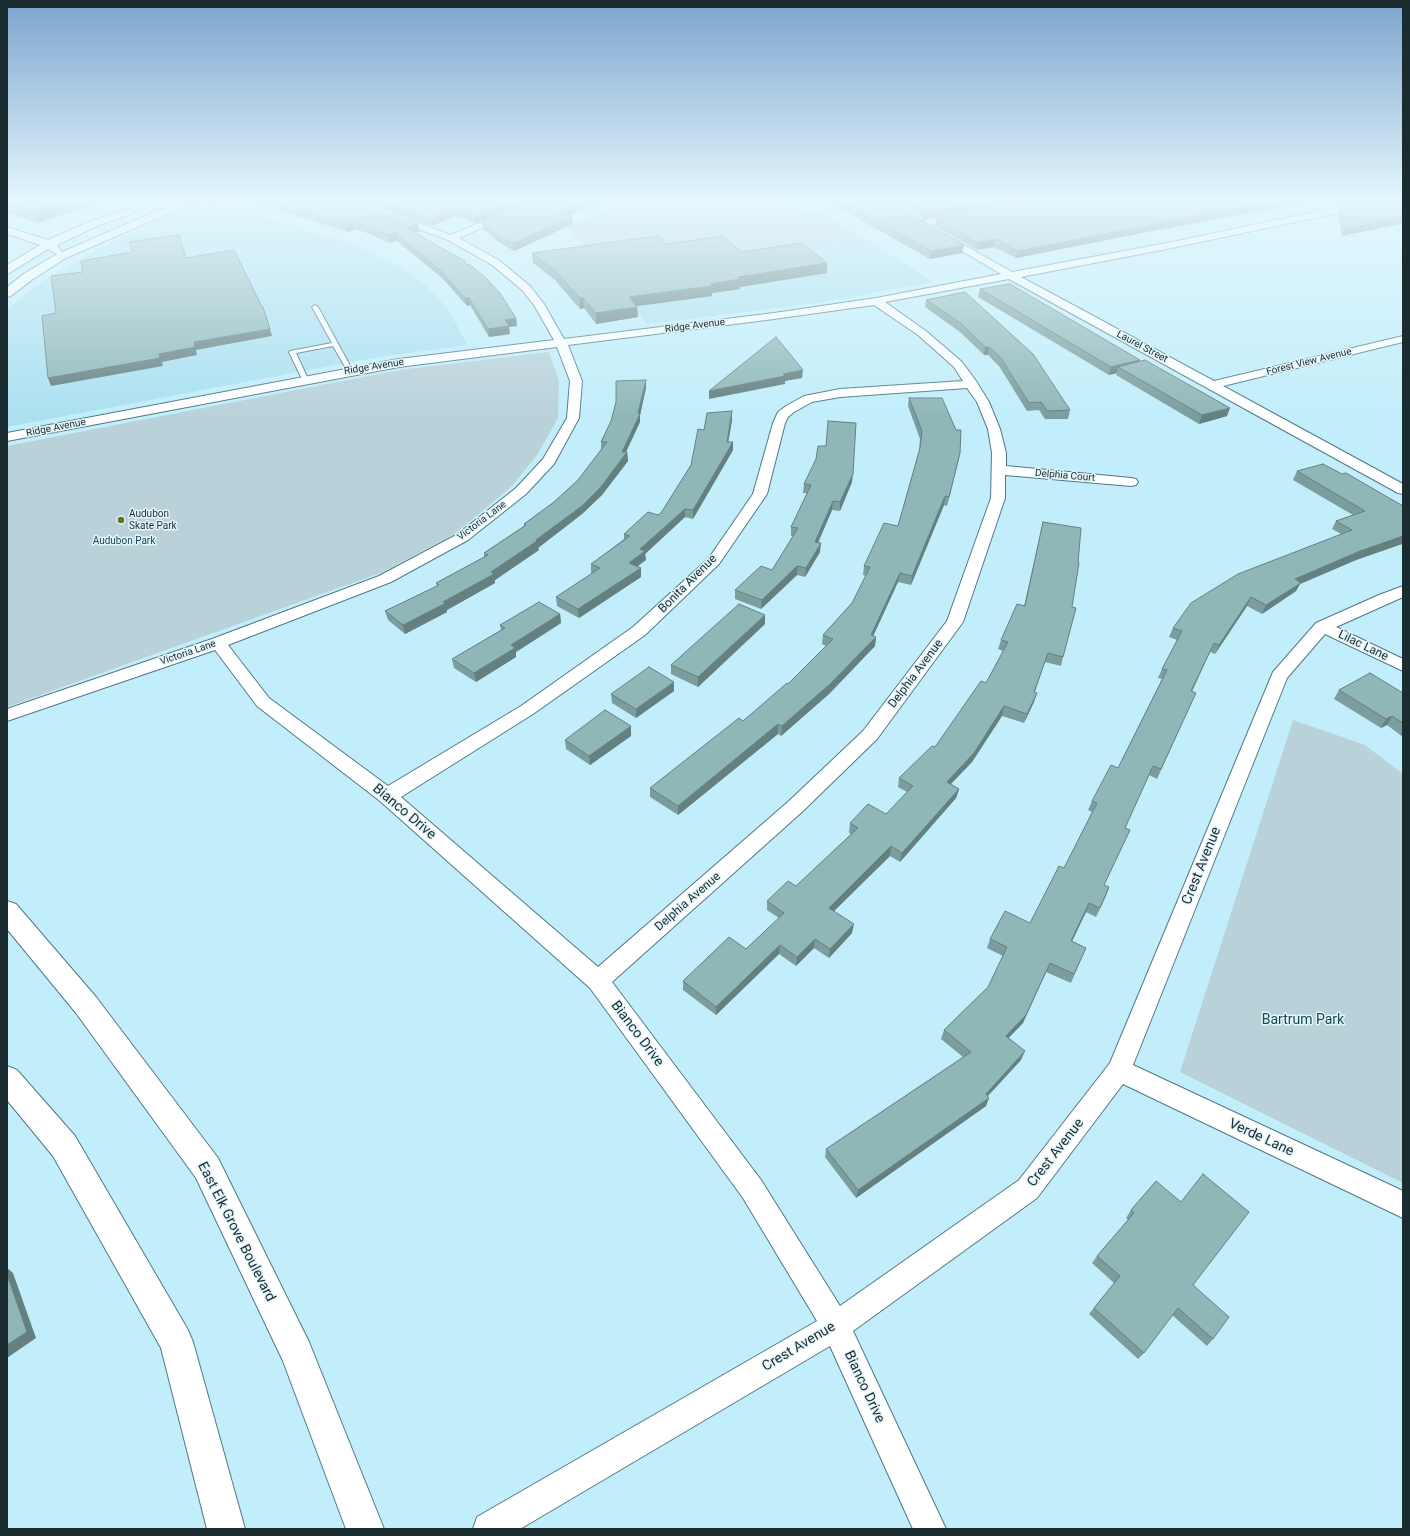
<!DOCTYPE html>
<html>
<head>
<meta charset="utf-8">
<style>
	body { margin:0 }
	#map { position:relative; width:1410px; height:1536px; overflow:hidden; background:#c2eefb; font-family:Roboto,sans-serif }
	canvas { display:block }
	.frame { position:absolute; inset:0; border:8px solid #1b2c31; pointer-events:none }
</style>
</head>
<body>
<div id="map">
<canvas width="1410" height="1536"></canvas>
<div class="frame"></div>
</div>
<script>
const g = document.querySelector('canvas').getContext('2d');
g.lineJoin = 'round';
function fillPath(path, color) {
  g.fillStyle = color;
  g.fill(path, 'evenodd');
}
function toPath(rows) {
  const path = new Path2D();
  for (const r of rows) {
    path.moveTo(r[0], r[1]);
    for (let i = 2; i < r.length; i += 2) path.lineTo(r[i], r[i + 1]);
  }
  return path;
}
function stroke(path, color, width, dash) {
  g.strokeStyle = color;
  g.lineWidth = width;
  g.lineCap = dash ? 'butt' : 'round';
  g.setLineDash(dash || []);
  g.stroke(path);
}
function drawText(font, color, halo, rows, align = 'center') {
  g.font = font + ' Roboto,sans-serif';
  g.lineWidth = 3;
  g.setLineDash([]);
  g.textBaseline = 'middle';
  g.strokeStyle = halo;
  g.fillStyle = color;
  for (const [text, x, y, turn = 0] of rows) {
    g.save();
    g.translate(x, y);
    g.rotate((+turn || 0) * Math.PI / 180);
    g.textAlign = isNaN(turn) ? turn : align;
    if (halo) g.strokeText(text, 0, 0);
    g.fillText(text, 0, 0);
    g.restore();
  }
}
fillPath(toPath([
	[212,202,348,242,399,266,413,275,435,294,451,314,467,345,372,358,7,427,7,309,47,278,98,249,141,228,174,214],
	[722,236,827,246,820,242,861,236,934,282,818,303,647,324,609,277,609,251]
]), '#ace0f0');
fillPath(toPath([
	[730,205,770,206,825,214,861,236,821,242,827,247,766,256,740,253,722,236,610,250,609,277,567,227,614,207],
	[549,352,559,381,558,418,537,455,512,486,456,533,383,572,7,707,7,446,399,370],
	[1293,720,1365,745,1403,774,1403,1183,1180,1072]
]), '#b9d1d9');
const lane = toPath([
	[145,201,152,201,155,203,153,204,145,201],
	[315,305,318,307,353,371,352,372,348,372,333,346,296,353,308,379,305,381,302,379,289,352,290,351,332,343,312,307,315,305]
]);
const street = toPath([
	[359,201,371,201,358,208,352,208,351,206,352,204,359,201],
	[531,201,543,201,459,238,500,261,530,286,544,304,564,339,774,313,876,298,1001,274,938,237,936,235,941,232,1012,272,1172,242,1367,201,1385,201,1381,204,1172,248,1021,277,1214,381,1403,336,1403,342,1223,386,1403,484,1403,494,1398,493,1009,279,885,302,926,331,962,362,976,381,989,402,1000,429,1006,453,1006,466,1131,478,1136,479,1138,482,1136,485,1131,486,1005,475,1005,498,963,622,877,739,803,811,612,982,761,1180,840,1306,1019,1180,1110,1063,1273,672,1316,623,1379,595,1403,586,1403,597,1336,627,1403,659,1403,671,1325,634,1287,678,1133,1065,1403,1191,1403,1218,1123,1084,1037,1198,853,1331,946,1529,913,1529,830,1346,520,1529,473,1529,477,1517,817,1321,743,1198,590,988,380,801,257,706,215,650,7,721,7,709,212,639,379,576,458,534,516,488,543,459,567,418,570,381,557,347,399,367,7,441,7,433,399,359,554,340,534,305,522,290,492,265,448,240,391,219,389,217,391,215,397,215,451,235,531,201],
	[874,305,918,335,954,367,963,381,840,389,804,396,786,406,778,412,773,423,753,494,709,558,633,627,521,706,388,786,269,698,228,645,391,582,468,540,526,494,554,464,579,418,582,381,568,345,774,319,874,305],
	[967,388,977,402,988,429,992,453,991,498,947,621,863,731,789,801,598,967,401,797,533,714,645,635,719,564,767,494,785,423,788,417,794,412,812,402,840,397,967,388],
	[961,214,964,215,966,217,964,219,922,227,917,224,922,221,961,214]
]);
const secondary = toPath([
	[183,201,199,201,198,203,176,210,66,258,33,279,11,296,7,297,7,287,25,273,57,254,48,249,11,272,7,274,7,265,40,245,7,234,7,227,48,240,89,222,126,209,130,208,135,211,134,213,97,226,57,245,62,252,168,206,183,201],
	[7,901,16,904,96,997,218,1158,309,1342,384,1529,346,1529,283,1361,196,1178,76,1013,7,929,7,901],
	[7,1066,17,1070,75,1136,188,1330,193,1342,245,1529,207,1529,161,1348,53,1156,7,1100,7,1066]
]);
stroke(lane, '#507884', 2);
stroke(street, '#507884', 2);
stroke(secondary, '#507884', 2);
fillPath(lane, '#fff');
fillPath(street, '#fff');
fillPath(secondary, '#fff');
fillPath(toPath([
	[7,201,94,204,38,223,7,213],
	[249,201,345,201,420,231,414,233,466,265,516,318,517,326,509,327,510,334,489,337,470,305,467,306,442,278,397,241,397,240,390,243,370,234,355,229,348,232],
	[354,201,527,201,475,223,455,216,432,226,419,221],
	[530,201,601,201,568,216,573,224,514,251,500,243,483,229,482,222],
	[827,201,889,201,964,245,962,253,930,259],
	[893,201,1025,201,924,219],
	[1037,201,1313,201,1147,232,1016,258,994,247,977,250,935,226,936,219],
	[1335,201,1359,201,1336,206],
	[1403,201,1403,223,1342,236,1338,215,1340,208],
	[667,244,741,252,827,263,827,273,740,287,740,289,712,293,712,296,637,306,638,317,596,324,584,308,580,309,555,280,533,263,532,253],
	[980,289,1140,360,1139,361,1227,416,1199,424,1116,375,1117,373,1109,375,978,297],
	[965,292,1070,410,1068,419,1045,419,1039,410,1027,411,999,366,988,355,984,355,960,332,925,307,926,300],
	[646,380,646,388,640,415,640,422,626,452,627,452,628,461,602,495,582,514,538,548,539,550,495,580,495,583,447,610,447,612,405,634,388,620,385,611,437,586,436,583,484,557,484,553,524,526,524,524,554,502,578,480,601,450,601,442],
	[909,398,960,453,958,462,947,506,944,505,911,585,898,582,873,636,876,637,875,646,829,694,781,736,778,734,678,815,650,797,650,788,743,721,788,684,826,646,822,644,823,635,852,603,866,576,863,575,864,566,898,526,919,451,920,439,908,406],
	[732,420,728,442,733,442,733,450,693,519,685,517,645,554,646,560,637,566,641,568,641,577,579,618,557,606,556,597,593,573,591,573,591,564,624,539,624,534,661,513,691,465,704,430],
	[826,446,852,482,840,511,832,510,818,542,820,552,805,577,797,575,761,609,735,599,735,590,772,570,793,536,791,536,791,527,807,493,803,493,804,484],
	[1297,471,1342,474,1403,506,1403,544,1402,544,1356,560,1300,584,1296,591,1262,614,1247,606,1215,654,1210,652,1192,692,1196,693,1157,779,1149,775,1125,828,1130,830,1104,885,1109,887,1106,896,1096,917,1086,912,1072,941,1086,948,1071,983,1046,972,1023,1023,1008,1038,1021,1060,988,1096,986,1106,856,1198,825,1157,826,1149,963,1057,941,1039,944,1030,988,987,1003,956,987,948,990,939,1030,923,1064,868,1092,812,1088,810,1092,801,1118,768,1162,679,1158,678,1162,669,1177,640,1169,637,1173,628,1341,534,1332,529,1336,521,1353,515,1293,480],
	[1043,522,1063,657,1061,666,1045,662,1035,692,1034,702,1024,723,1002,716,972,762,951,784,959,789,956,798,900,862,890,856,834,911,852,933,829,958,814,948,796,966,779,954,716,1015,683,990,683,981,746,949,779,918,767,910,767,901,796,886,851,834,849,833,850,823,886,814,907,792,898,787,899,778,935,747,986,683,1003,651,998,649,1001,640,1024,606],
	[560,614,561,623,516,652,516,657,476,682,454,668,452,659,501,630,500,625],
	[765,624,698,687,671,674,671,665],
	[1339,690,1403,693,1403,737,1387,725,1381,728,1334,699],
	[674,691,636,718,612,703,611,694],
	[631,736,590,765,566,749,565,740],
	[1156,1181,1193,1285,1213,1339,1207,1346,1172,1315,1144,1353,1138,1359,1089,1314,1114,1283,1092,1263,1097,1256,1128,1220,1126,1218,1131,1210]
]), '#7c9d9e');
fillPath(toPath([
	[64,201,93,201,94,204,38,223,33,211],
	[509,201,527,201,475,223,474,216],
	[585,201,601,201,558,220,558,213],
	[988,201,1025,201,924,219,925,212],
	[1278,201,1313,201,1147,232,1016,258,1018,251,1149,225],
	[1338,201,1359,201,1336,206],
	[454,209,455,216,432,226,430,219],
	[1403,216,1403,223,1342,236,1345,229],
	[572,217,573,224,514,251,513,243],
	[353,222,355,229,348,232,346,225],
	[418,224,420,231,408,236,406,228],
	[397,232,396,234,397,240,390,243,388,235],
	[996,239,994,247,977,250,978,243],
	[964,245,962,253,930,259,931,251],
	[827,263,827,273,740,287,740,289,712,293,712,296,630,307,629,297,710,284,738,277],
	[465,298,469,298,470,305,467,306],
	[580,298,583,298,584,308,580,309],
	[637,307,638,317,596,324,596,313],
	[516,318,517,326,509,327,510,334,489,337,488,329,505,320],
	[270,329,272,336,196,350,197,355,162,362,163,366,51,386,48,378,194,342],
	[985,347,989,347,988,355,984,355],
	[1140,360,1138,367,1118,367,1117,373,1109,375,1111,367],
	[803,370,802,378,785,381,785,384,709,399,709,391,783,374],
	[646,380,646,388,640,415,640,422,624,456,627,452,628,461,602,495,582,514,538,548,539,550,495,580,495,583,447,610,447,612,405,634,403,625,443,602,491,572,536,540,622,452,638,413],
	[1230,408,1227,416,1199,424,1202,415],
	[732,411,732,420,727,450,727,442],
	[733,442,733,450,693,519,693,510],
	[960,453,958,462,947,506,949,497],
	[853,474,852,482,840,511,840,502],
	[945,496,944,505,911,585,912,576],
	[833,501,832,510,815,550,815,542],
	[685,509,685,517,645,554,646,560,630,572,629,563,640,549],
	[1403,536,1403,542,1402,544,1356,560,1300,584,1296,591,1262,614,1266,605,1295,579,1360,551],
	[821,543,820,552,805,577,806,568],
	[797,566,797,575,761,609,762,600],
	[641,568,641,577,579,618,578,609],
	[900,573,898,582,870,643,876,637,875,646,829,694,781,736,782,726,871,635],
	[1251,597,1247,606,1215,654,1219,645],
	[560,614,561,623,516,652,516,657,476,682,474,673,511,645],
	[765,615,765,624,698,687,698,677],
	[674,682,674,691,636,718,636,709],
	[1037,693,1034,702,1024,723,1027,714],
	[1004,706,1002,716,972,762,944,791,947,782],
	[1392,716,1387,725,1381,728,1386,719],
	[778,724,778,734,678,815,678,806],
	[631,726,631,736,590,765,589,756],
	[959,789,956,798,900,862,902,853],
	[891,846,890,856,828,917,829,908],
	[1089,903,1086,912,1068,950,1071,941],
	[854,924,852,933,829,958,830,949],
	[815,939,814,948,796,966,797,957],
	[780,945,779,954,716,1015,716,1007],
	[1050,963,1023,1023,1002,1045,1006,1036],
	[1025,1051,1021,1060,982,1102,986,1094],
	[989,1098,986,1106,856,1198,858,1190],
	[7,1268,13,1273,36,1338,7,1358]
]), '#658081');
const building = toPath([
	[7,201,64,201,33,211,7,203,7,201],
	[270,201,345,201,418,224,406,228,465,261,466,265,469,264,485,277,499,292,516,318,505,320,509,326,488,329,469,298,465,298,440,270,396,234,397,232,388,235,369,227,353,222,346,225,270,201],
	[376,201,509,201,474,216,454,209,430,219,418,214,376,201],
	[530,201,585,201,558,213,572,217,513,243,499,236,482,222,530,201],
	[840,201,889,201,964,245,931,251,840,201],
	[906,201,988,201,925,212,906,201],
	[1037,201,1278,201,1149,225,1018,251,996,239,978,243,936,219,1037,201],
	[1371,201,1403,201,1403,216,1345,229,1340,208,1371,201],
	[179,235,186,258,234,250,262,307,263,307,270,329,194,342,195,347,159,354,160,358,48,378,42,316,56,313,51,276,83,272,81,261,132,252,129,242,179,235],
	[658,236,667,244,723,236,741,252,802,243,827,263,738,277,740,279,710,284,712,286,629,297,637,307,596,313,583,298,580,298,554,270,532,253,658,236],
	[1010,284,1140,360,1111,367,980,289,1010,284],
	[965,292,1033,354,1070,410,1047,411,1041,402,1029,403,1001,358,989,347,985,347,962,324,926,300,965,292],
	[776,337,803,370,783,374,785,376,709,391,776,337],
	[1145,360,1230,408,1202,415,1118,367,1145,360],
	[646,380,638,413,640,414,622,452,627,452,601,487,582,506,536,540,537,541,491,572,494,574,443,602,446,603,403,625,385,611,439,585,436,583,488,555,484,553,526,525,524,524,554,502,578,480,607,442,601,442,611,421,616,402,616,381,646,380],
	[909,398,942,398,956,430,961,430,960,453,949,497,945,496,912,576,900,573,871,635,876,637,830,684,782,726,778,724,678,806,650,788,739,718,743,721,787,683,788,684,833,639,823,635,852,603,870,567,864,566,884,523,898,526,920,448,922,431,909,398],
	[732,411,727,442,733,442,693,510,685,509,640,549,645,551,629,563,641,568,578,609,556,597,600,568,591,564,630,536,624,534,648,512,658,515,661,513,691,465,698,429,704,430,707,413,732,411],
	[828,421,856,423,853,474,840,502,833,501,815,542,821,543,806,568,797,566,762,600,735,590,761,566,772,570,798,528,791,527,811,485,804,484,816,459,818,446,826,446,828,421],
	[1323,464,1342,474,1346,473,1403,506,1403,536,1360,551,1295,579,1301,583,1266,605,1251,597,1219,645,1214,643,1191,691,1196,693,1161,769,1153,766,1125,828,1130,830,1104,885,1109,887,1100,908,1089,903,1071,941,1086,948,1074,974,1050,963,1026,1015,1006,1036,1025,1051,986,1094,989,1098,858,1190,826,1149,971,1052,944,1030,988,987,1007,947,990,939,1005,911,1030,923,1059,866,1064,868,1097,803,1092,801,1111,765,1118,768,1167,670,1162,669,1182,631,1173,628,1191,603,1238,574,1352,530,1336,521,1365,511,1297,471,1323,464],
	[1043,522,1081,528,1078,563,1079,563,1072,607,1076,608,1063,657,1048,653,1034,692,1037,693,1027,714,1004,706,974,753,947,782,959,789,902,853,891,846,829,908,854,924,830,949,815,939,797,957,780,945,716,1007,683,981,729,937,746,949,784,913,767,901,788,881,796,886,858,828,850,823,868,804,886,814,913,786,899,778,932,746,935,747,981,681,986,683,1008,642,1001,640,1017,604,1025,606,1043,522],
	[539,602,560,614,511,645,515,648,474,673,452,659,505,628,500,625,539,602],
	[739,604,765,615,698,677,671,665,739,604],
	[649,667,674,682,636,709,611,694,649,667],
	[1370,673,1403,693,1403,723,1392,716,1386,719,1339,690,1370,673],
	[605,710,631,726,589,756,565,740,605,710],
	[1203,1174,1249,1212,1193,1285,1229,1317,1213,1339,1178,1308,1144,1353,1094,1308,1120,1276,1097,1256,1134,1213,1131,1210,1156,1181,1181,1202,1203,1174],
	[7,1274,27,1332,7,1345,7,1274]
]);
fillPath(building, '#90b7b8');
stroke(building, '#658081', 1);
const sky = g.createLinearGradient(0, 0, 0, 416);
sky.addColorStop(0, '#7ca4cd');
sky.addColorStop(0.48, '#e4f7fd');
sky.addColorStop(1, '#e4f7fd00');
g.fillStyle = sky;
g.fillRect(0, 0, 1410, 416);
for (const [x, y, r, color] of [
	[121,520,4,"#607423"]
]) {
  const dot = new Path2D();
  dot.arc(x, y, r, 0, 2 * Math.PI);
  g.fillStyle = color;
  g.fill(dot);
  stroke(dot, '#e5f6fb', 1.5);
}
drawText('10px', '#1b2c31', '#e5f6fb', [
	["Ridge Avenue",695,326,-7],
	["Laurel Street",1142,347,28],
	["Forest View Avenue",1309,362,-14],
	["Ridge Avenue",374,367,-9],
	["Ridge Avenue",56,428,-11],
	["Delphia Court",1065,476,5],
	["Victoria Lane",482,521,-37],
	["Victoria Lane",188,653,-19]
]);
drawText('10px', '#1b2c31', '#e5f6fb', [
	["Audubon",129,514],
	["Skate Park",129,526]
], 'left');
drawText('10px', '#144855', '#e5f6fb', [
	["Audubon Park",124,541]
]);
drawText('12px', '#1b2c31', '#e5f6fb', [
	["Bonita Avenue",688,584,-45],
	["Lilac Lane",1363,646,26],
	["Delphia Avenue",916,674,-53],
	["Delphia Avenue",688,902,-41]
]);
drawText('14px', '#1b2c31', '#e5f6fb', [
	["Bianco Drive",404,812,40],
	["Crest Avenue",1202,866,-68],
	["Bianco Drive",637,1034,53],
	["Verde Lane",1261,1138,25],
	["Crest Avenue",1056,1153,-52],
	["East Elk Grove Boulevard",236,1232,63],
	["Crest Avenue",799,1347,-31],
	["Bianco Drive",864,1387,65]
]);
drawText('14px', '#144855', '#e5f6fb', [
	["Bartrum Park",1303,1020]
]);
</script>
</body>
</html>
